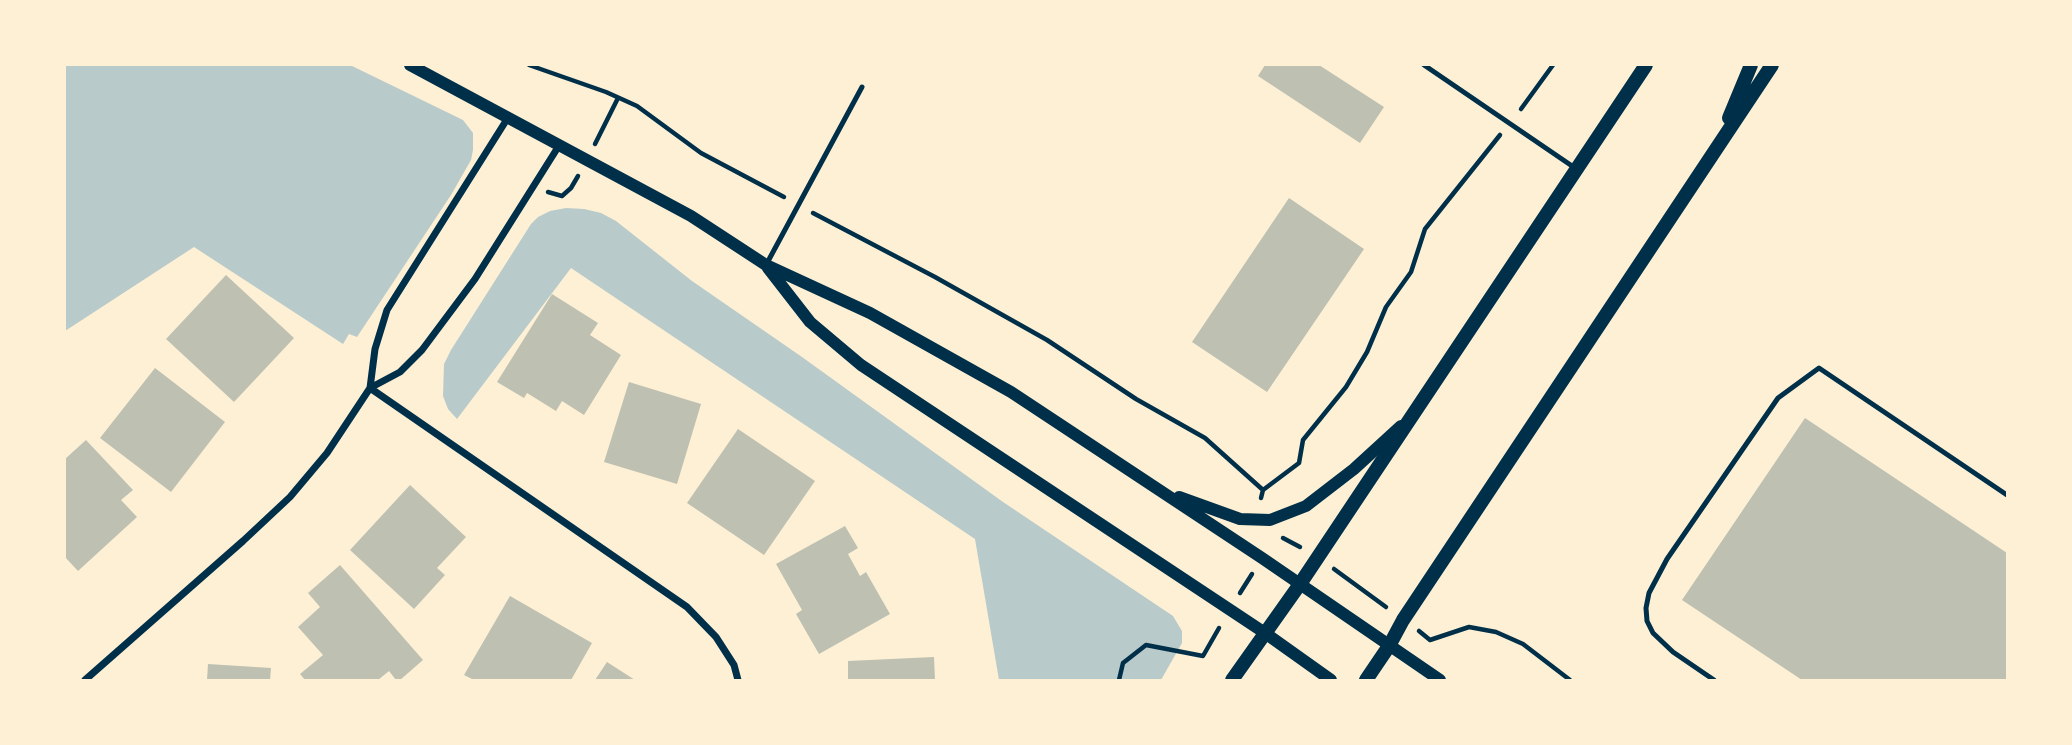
<!DOCTYPE html>
<html>
<head>
<meta charset="utf-8">
<style>
	body { margin:0 }
	#map { position:relative; width:2072px; height:745px; overflow:hidden; background:#fdf0d5; font-family:Jost,sans-serif }
	canvas { display:block }
	.frame { position:absolute; inset:0; border:66px solid #fdf0d5; pointer-events:none }
</style>
</head>
<body>
<div id="map">
<canvas width="2072" height="745"></canvas>
<div class="frame"></div>
</div>
<script>
const g = document.querySelector('canvas').getContext('2d');
g.lineJoin = 'round';
function fillPath(path, color) {
  g.fillStyle = color;
  g.fill(path, 'evenodd');
}
function toPath(rows) {
  const path = new Path2D();
  for (const r of rows) {
    path.moveTo(r[0], r[1]);
    for (let i = 2; i < r.length; i += 2) path.lineTo(r[i], r[i + 1]);
  }
  return path;
}
function stroke(path, color, width, dash) {
  g.strokeStyle = color;
  g.lineWidth = width;
  g.lineCap = dash ? 'butt' : 'round';
  g.setLineDash(dash || []);
  g.stroke(path);
}
fillPath(toPath([
	[65,65,350,65,463,120,473,133,473,150,471,160,451,195,357,337,349,334,343,344,194,247,65,331],
	[566,208,584,209,601,213,616,221,692,281,802,357,1003,502,1173,616,1182,631,1182,643,1161,680,999,680,975,539,571,268,457,419,448,409,443,396,444,364,451,350,531,224,538,217,550,211]
]), '#b9caca');
fillPath(toPath([
	[1265,65,1319,65,1384,107,1360,143,1258,76],
	[1289,198,1364,249,1267,392,1192,342],
	[226,275,294,338,234,402,166,339],
	[552,294,598,323,590,335,621,355,584,415,562,401,556,411,527,393,524,398,497,382],
	[155,368,225,422,171,492,100,438],
	[629,382,701,404,677,484,604,462],
	[1805,418,2007,553,2007,680,1802,680,1682,600],
	[738,429,815,481,764,555,687,503],
	[86,440,133,490,121,500,137,517,78,571,65,557,65,459],
	[410,485,466,537,437,568,445,575,414,609,350,550],
	[845,526,858,548,848,554,860,576,866,572,890,614,819,654,796,614,802,610,776,564],
	[340,565,423,660,400,680,396,680,389,671,378,680,305,680,300,674,323,655,298,627,320,607,308,593],
	[510,596,592,643,571,680,474,680,464,675],
	[934,657,935,680,848,680,848,661],
	[607,662,635,680,595,680],
	[208,664,271,668,270,680,207,680]
]), '#bec0b2');
stroke(toPath([
	[529,65,606,92,637,106,701,153,784,197],
	[1521,109,1553,65],
	[595,144,618,98],
	[548,192,562,196,571,188,578,176],
	[813,213,935,277,1047,340,1136,399,1205,438,1263,490],
	[1261,498,1263,490,1299,463,1303,440,1346,387,1367,352,1386,307,1411,272,1425,229,1500,135],
	[1283,538,1300,547],
	[1334,569,1386,607],
	[1240,593,1252,574],
	[1419,631,1430,640,1469,627,1496,632,1523,644,1570,680],
	[1119,680,1123,663,1146,645,1203,656,1219,628]
]), '#003049', 4.5);
stroke(toPath([
	[1424,65,1575,168],
	[766,265,862,87],
	[1714,680,1673,652,1653,633,1647,621,1646,608,1649,593,1667,559,1778,398,1819,368,2007,495]
]), '#003049', 5);
stroke(toPath([
	[509,116,387,310,375,349,370,388,687,607,716,637,734,665,738,680],
	[85,680,243,541,290,497,327,453,370,388,400,372,422,350,475,279,560,144]
]), '#003049', 7);
stroke(toPath([
	[410,65,691,216,766,265,870,313,1011,392,1262,558,1440,680],
	[768,268,810,322,861,365,1265,633,1331,680],
	[1179,497,1240,519,1270,520,1306,506,1354,469,1401,426]
]), '#003049', 12);
stroke(toPath([
	[1729,118,1751,65],
	[1232,680,1300,584,1646,65],
	[1366,680,1389,646,1403,620,1772,65]
]), '#003049', 14);
</script>
</body>
</html>
